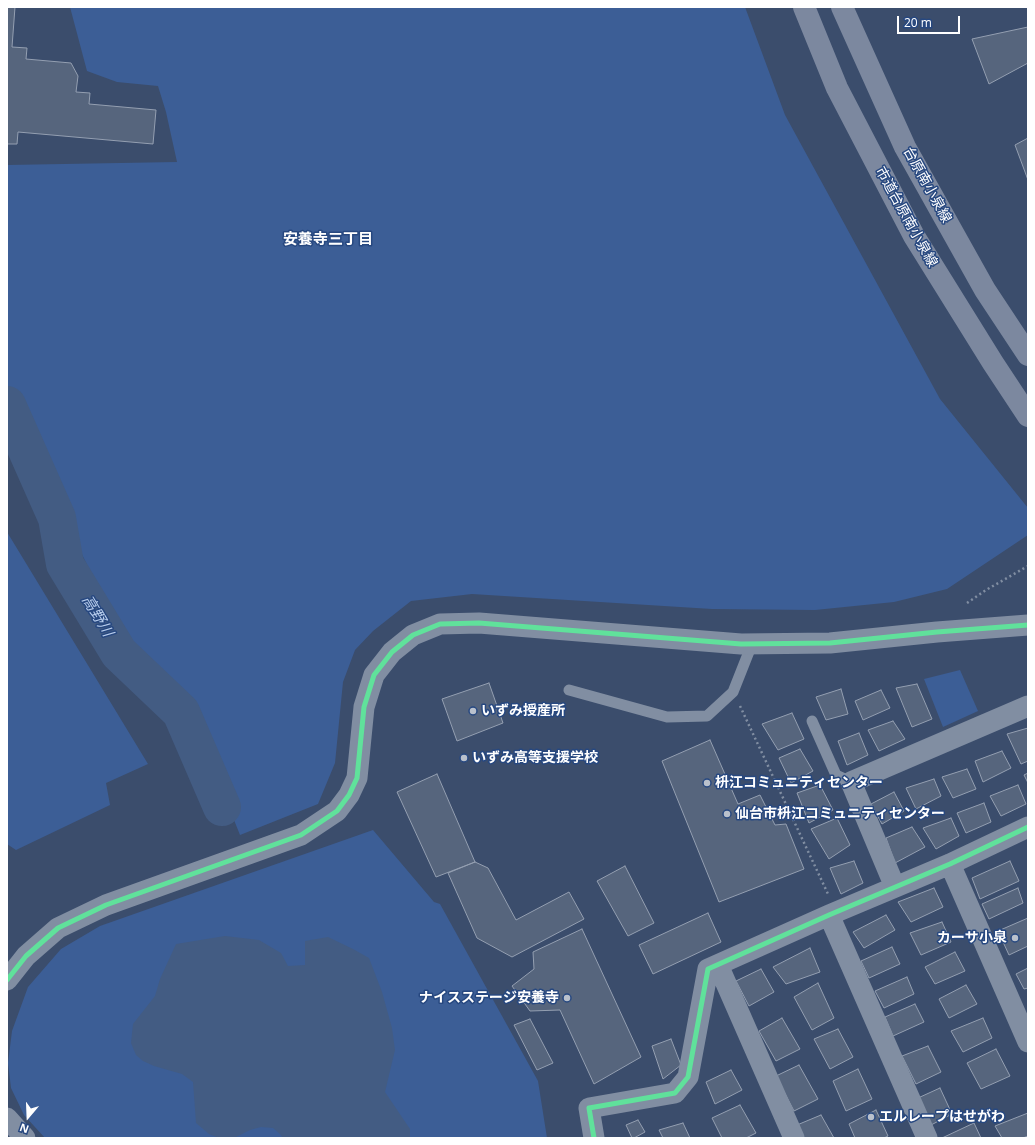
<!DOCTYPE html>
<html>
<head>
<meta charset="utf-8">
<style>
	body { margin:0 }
	#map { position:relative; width:1035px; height:1145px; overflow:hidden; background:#3b4d6c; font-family:"Open Sans",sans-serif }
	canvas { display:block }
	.frame { position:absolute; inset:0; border:8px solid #fff; pointer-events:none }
	.north { position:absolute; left:8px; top:1097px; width:40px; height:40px; -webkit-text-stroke:3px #274880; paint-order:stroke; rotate:199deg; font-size:11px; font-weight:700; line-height:16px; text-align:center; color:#fff }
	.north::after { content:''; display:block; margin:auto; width:14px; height:18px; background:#fff; clip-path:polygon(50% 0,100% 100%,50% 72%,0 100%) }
	.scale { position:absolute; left:897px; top:16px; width:63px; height:18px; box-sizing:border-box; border:2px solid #fff; border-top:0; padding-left:5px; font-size:12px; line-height:14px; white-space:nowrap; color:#fff; -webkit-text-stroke:3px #274880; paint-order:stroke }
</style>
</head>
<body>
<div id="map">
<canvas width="1035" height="1145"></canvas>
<div class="frame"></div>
<div class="north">N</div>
<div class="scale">20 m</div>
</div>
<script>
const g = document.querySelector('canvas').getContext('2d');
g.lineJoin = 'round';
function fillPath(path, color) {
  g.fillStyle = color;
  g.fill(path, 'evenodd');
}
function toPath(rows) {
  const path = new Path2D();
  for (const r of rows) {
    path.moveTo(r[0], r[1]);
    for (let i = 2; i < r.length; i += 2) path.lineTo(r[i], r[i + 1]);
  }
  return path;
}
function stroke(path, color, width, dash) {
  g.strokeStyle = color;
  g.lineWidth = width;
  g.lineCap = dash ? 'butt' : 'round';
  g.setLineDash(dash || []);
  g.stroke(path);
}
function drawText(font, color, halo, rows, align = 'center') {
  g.font = font + ' "Open Sans","Noto Sans JP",sans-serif';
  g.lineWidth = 3;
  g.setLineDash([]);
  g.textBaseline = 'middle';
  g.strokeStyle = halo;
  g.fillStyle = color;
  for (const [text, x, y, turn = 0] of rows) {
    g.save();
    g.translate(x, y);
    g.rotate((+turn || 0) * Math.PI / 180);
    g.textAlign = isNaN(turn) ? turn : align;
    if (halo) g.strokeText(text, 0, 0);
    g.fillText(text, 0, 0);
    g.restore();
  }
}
fillPath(toPath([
	[70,7,745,7,785,115,940,399,1028,508,1028,535,947,589,894,602,815,610,712,609,472,594,411,601,373,631,355,650,343,682,335,763,318,804,240,835,191,712,128,646,62,515,7,390,7,165,177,162,166,112,158,86,117,82,87,71],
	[7,532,148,764,106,783,110,805,16,850,7,844],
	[960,670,978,711,943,727,924,679],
	[373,830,434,902,440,904,538,1081,547,1138,45,1138,24,1115,11,1088,8,1063,12,1031,28,987,61,949,100,926]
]), '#3c5e96');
fillPath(toPath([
	[225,936,259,940,281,953,288,966,305,965,305,941,328,937,353,949,369,958,382,992,392,1028,395,1050,385,1092,410,1129,410,1138,283,1138,280,1134,273,1128,261,1127,250,1130,234,1138,219,1138,209,1134,196,1123,193,1082,182,1074,154,1066,143,1061,136,1055,131,1043,133,1024,155,996,160,979,176,944]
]), '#435c83');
stroke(toPath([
	[7,405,57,518,65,564,119,653,181,712,222,807]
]), '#435c83', 38);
const building = toPath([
	[7,7,15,7,12,47,27,48,26,59,71,63,78,76,76,92,90,93,89,104,156,110,153,144,18,132,17,144,7,144,7,7],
	[1028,27,1028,63,989,84,972,39,1028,27],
	[1028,138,1028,180,1015,145,1028,138],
	[489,683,503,723,457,741,442,699,489,683],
	[917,684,932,719,912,727,896,688,917,684],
	[841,689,848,714,826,720,816,697,841,689],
	[881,690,890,708,863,720,855,701,881,690],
	[792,713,804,739,778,750,762,724,792,713],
	[893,721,905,739,879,751,868,730,893,721],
	[1028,728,1028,761,1021,764,1007,734,1028,728],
	[859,733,868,755,847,765,838,741,859,733],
	[710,740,738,804,760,795,775,825,786,824,804,869,719,902,662,761,710,740],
	[800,749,813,771,791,783,779,758,800,749],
	[1002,751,1011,768,983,782,975,761,1002,751],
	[967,769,976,789,953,798,942,777,967,769],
	[1028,773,1028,783,1024,775,1028,773],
	[437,774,475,862,436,877,397,792,437,774],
	[934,779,941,796,916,809,906,788,934,779],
	[820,785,833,810,809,823,797,793,820,785],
	[1018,785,1026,804,1001,816,990,796,1018,785],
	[894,792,904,811,882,824,871,804,894,792],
	[984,803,991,822,966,833,957,813,984,803],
	[837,818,850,845,829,859,811,829,837,818],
	[951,818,959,836,936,849,923,828,951,818],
	[912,827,925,847,895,863,886,838,912,827],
	[854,861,863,883,841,894,830,868,854,861],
	[1010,861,1019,881,980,899,972,878,1010,861],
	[475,862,488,868,516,920,569,892,584,919,512,957,477,938,448,873,475,862],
	[625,866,654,923,628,936,597,881,625,866],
	[934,888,943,907,911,922,898,902,934,888],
	[1018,888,1023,903,989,919,982,904,1018,888],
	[708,913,721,942,653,974,639,945,708,913],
	[886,915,895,930,864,948,853,932,886,915],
	[1028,918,1028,946,1009,955,998,931,1028,918],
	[942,922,951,942,921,955,910,933,942,922],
	[582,929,641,1057,594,1084,560,1010,530,1011,512,986,534,969,533,952,582,929],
	[892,947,900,964,869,978,861,961,892,947],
	[810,948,820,972,786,984,773,967,810,948],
	[955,952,965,971,935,984,925,967,955,952],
	[1028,968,1028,988,1024,989,1016,974,1028,968],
	[761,969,774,992,749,1006,736,981,761,969],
	[907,977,914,994,884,1008,875,991,907,977],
	[818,983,834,1018,812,1030,794,997,818,983],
	[966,985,977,1004,949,1018,939,999,966,985],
	[915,1004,924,1022,893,1036,885,1017,915,1004],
	[782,1018,800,1049,776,1061,759,1031,782,1018],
	[983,1018,992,1038,963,1052,951,1031,983,1018],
	[530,1019,553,1063,537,1070,514,1025,530,1019],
	[838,1029,853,1057,830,1069,814,1039,838,1029],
	[671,1039,681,1065,663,1079,652,1046,671,1039],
	[928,1046,941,1072,916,1084,902,1056,928,1046],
	[996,1049,1010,1076,981,1089,967,1063,996,1049],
	[799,1065,818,1099,794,1111,776,1076,799,1065],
	[858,1069,872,1099,846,1111,833,1081,858,1069],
	[731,1070,742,1090,715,1104,706,1082,731,1070],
	[940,1088,952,1114,931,1125,918,1098,940,1088],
	[740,1105,756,1133,746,1138,722,1138,712,1118,740,1105],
	[876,1110,888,1136,884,1138,855,1138,849,1124,876,1110],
	[1028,1113,1028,1136,1023,1138,1002,1138,995,1126,1028,1113],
	[821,1115,834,1138,804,1138,797,1125,821,1115],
	[638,1120,645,1132,634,1138,632,1138,626,1125,638,1120],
	[683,1123,690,1138,663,1138,659,1130,683,1123],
	[974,1123,981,1138,942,1138,974,1123]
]);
fillPath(building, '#56657d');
stroke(building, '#949fb1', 1);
stroke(toPath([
	[967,603,986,590,1028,566],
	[740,706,828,894]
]), '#818ea2', 2.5, [2, 3]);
stroke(toPath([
	[569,690,667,717,707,716,733,692,752,644],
	[812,721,836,775,851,782]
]), '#818ea2', 11);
stroke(toPath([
	[950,864,1028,1042],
	[895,887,851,782,1028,706],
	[829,915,927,1138],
	[718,965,794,1138],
	[7,980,26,956,58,928,106,905,301,835,337,811,349,795,357,778,364,707,374,675,392,652,413,635,440,624,479,623,741,644,830,643,937,632,1028,625],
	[7,1118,25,1138],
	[594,1138,589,1108,675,1093,688,1077,708,969,829,915,950,864,1028,827]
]), '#818ea2', 21);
stroke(toPath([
	[804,7,837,88,914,236,993,363,1028,416],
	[842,7,905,147,985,290,1028,355]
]), '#7c889f', 22);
stroke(toPath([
	[7,980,26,956,58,928,106,905,301,835,337,811,349,795,357,778,364,707,374,675,392,652,413,635,440,624,479,623,741,644,830,643,937,632,1028,625],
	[594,1138,589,1108,675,1093,688,1077,708,969,829,915,950,864,1028,827]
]), '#60e19b', 5);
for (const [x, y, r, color] of [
	[473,711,4,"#bac1cc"],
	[464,758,4,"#bac1cc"],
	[707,783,4,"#bac1cc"],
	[727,814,4,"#bac1cc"],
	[1015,938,4,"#bac1cc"],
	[567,998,4,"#bac1cc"],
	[871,1117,4,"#bac1cc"]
]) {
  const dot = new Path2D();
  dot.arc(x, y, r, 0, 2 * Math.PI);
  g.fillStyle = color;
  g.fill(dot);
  stroke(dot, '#274880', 1.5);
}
drawText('14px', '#fff', '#274880', [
	["台原南小泉線",927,185,61],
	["市道台原南小泉線",906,217,61]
]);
drawText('bold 14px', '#fff', '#274880', [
	["いずみ授産所",481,711],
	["いずみ高等支援学校",472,758],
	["枡江コミュニティセンター",715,783],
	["仙台市枡江コミュニティセンター",735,814],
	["カーサ小泉",1007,938,"right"],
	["ナイスステージ安養寺",559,998,"right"],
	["エルレープはせがわ",879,1117]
], 'left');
drawText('bold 15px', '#fff', '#274880', [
	["安養寺三丁目",328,240]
]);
drawText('italic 15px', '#b9ceed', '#274880', [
	["高野川",97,616,59]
]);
</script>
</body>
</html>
